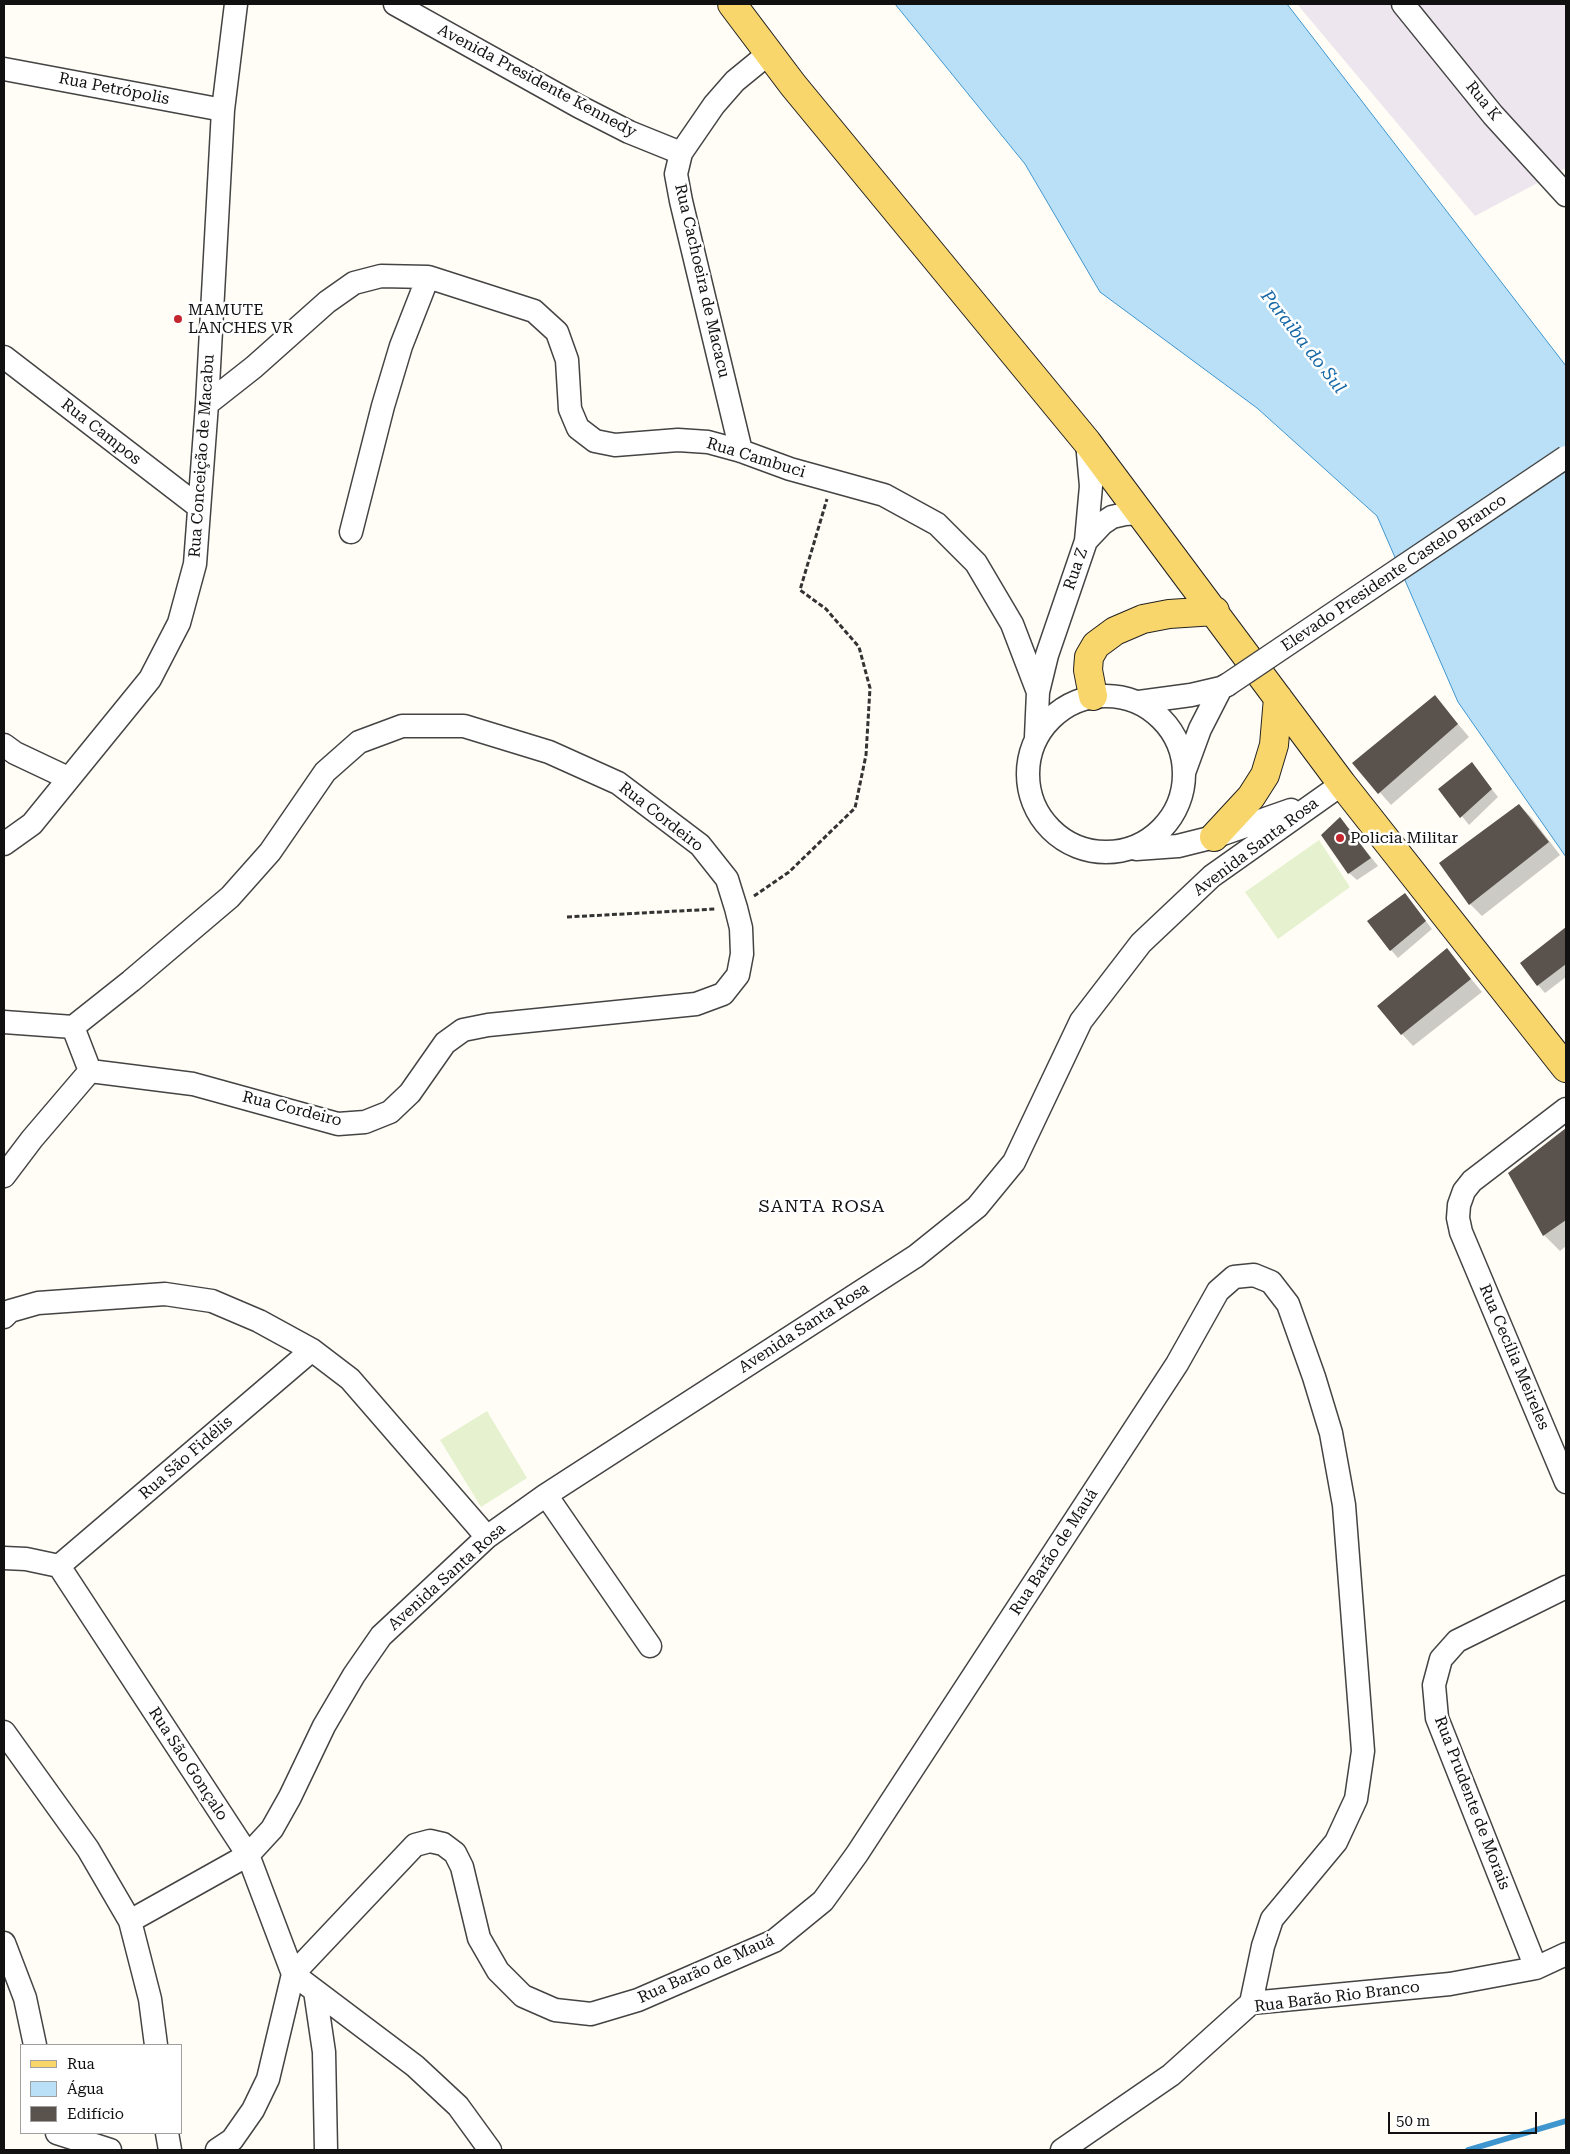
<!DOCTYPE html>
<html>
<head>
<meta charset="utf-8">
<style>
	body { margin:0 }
	#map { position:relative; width:1570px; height:2154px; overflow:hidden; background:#fffdf5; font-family:"Roboto Serif",serif }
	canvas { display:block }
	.frame { position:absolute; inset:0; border:5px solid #111; pointer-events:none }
	.legend { position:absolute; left:20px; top:2044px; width:162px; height:90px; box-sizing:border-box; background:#fff; border:1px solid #a0a0a0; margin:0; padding:6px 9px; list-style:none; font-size:15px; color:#111 }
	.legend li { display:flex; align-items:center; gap:10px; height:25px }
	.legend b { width:25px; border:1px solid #a0a0a0 }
	.scale { position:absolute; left:1388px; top:2112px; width:149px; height:22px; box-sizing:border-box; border:2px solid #111; border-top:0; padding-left:6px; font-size:15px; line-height:18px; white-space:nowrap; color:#111; -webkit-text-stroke:4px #fff; paint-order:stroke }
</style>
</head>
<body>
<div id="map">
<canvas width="1570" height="2154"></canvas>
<div class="frame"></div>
<ul class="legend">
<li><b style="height:6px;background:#f9d66b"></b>Rua</li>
<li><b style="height:14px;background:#b9e0f7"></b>Água</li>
<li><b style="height:14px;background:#5a524d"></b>Edifício</li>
</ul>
<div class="scale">50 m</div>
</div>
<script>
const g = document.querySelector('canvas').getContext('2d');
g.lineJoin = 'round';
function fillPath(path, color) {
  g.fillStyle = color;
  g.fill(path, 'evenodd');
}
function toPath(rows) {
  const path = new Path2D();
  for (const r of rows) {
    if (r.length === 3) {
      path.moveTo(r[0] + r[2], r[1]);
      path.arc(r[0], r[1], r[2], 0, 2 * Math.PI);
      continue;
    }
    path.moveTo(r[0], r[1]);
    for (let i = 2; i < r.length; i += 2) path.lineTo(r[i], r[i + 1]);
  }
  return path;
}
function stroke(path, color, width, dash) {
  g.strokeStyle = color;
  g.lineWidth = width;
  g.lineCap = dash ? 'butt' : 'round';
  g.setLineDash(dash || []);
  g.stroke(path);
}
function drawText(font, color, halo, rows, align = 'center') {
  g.font = font + ' "Roboto Serif",serif';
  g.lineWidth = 5;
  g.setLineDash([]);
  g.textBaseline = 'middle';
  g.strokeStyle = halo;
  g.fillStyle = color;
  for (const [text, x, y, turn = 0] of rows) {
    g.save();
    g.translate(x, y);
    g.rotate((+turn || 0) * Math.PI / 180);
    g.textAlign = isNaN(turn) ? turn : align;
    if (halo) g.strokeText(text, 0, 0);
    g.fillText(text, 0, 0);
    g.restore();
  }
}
fillPath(toPath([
	[1297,4,1566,4,1566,168,1475,216]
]), '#eee6ef');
fillPath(toPath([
	[1319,840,1350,887,1278,939,1245,892],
	[487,1411,527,1478,481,1507,440,1440]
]), '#e6f2cf');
const water = toPath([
	[895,4,1287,4,1566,366,1566,857,1458,702,1377,516,1257,408,1100,292,1025,164,895,4]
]);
fillPath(water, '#b9e0f7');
stroke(water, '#3f96cf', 1);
fillPath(toPath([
	[1435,697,1469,737,1391,805,1354,763],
	[1472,764,1498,797,1469,825,1440,789],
	[1519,805,1531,817,1560,855,1482,916,1470,904],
	[1340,818,1378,866,1357,880,1349,873],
	[1405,894,1432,929,1398,958,1391,950],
	[1564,930,1566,932,1566,977,1545,993,1538,985],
	[1447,950,1482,992,1413,1046,1402,1034],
	[1566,1129,1566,1246,1560,1251,1544,1235,1510,1174]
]), '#0003');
stroke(toPath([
	[1468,2150,1566,2121]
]), '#3f96cf', 5.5);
fillPath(toPath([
	[1435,695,1458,724,1378,794,1352,763],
	[1472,762,1492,789,1460,818,1438,789],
	[1519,804,1549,842,1469,905,1439,863],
	[1340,817,1371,858,1348,874,1321,835],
	[1405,893,1426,921,1390,951,1367,921],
	[1566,927,1566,964,1537,986,1520,963],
	[1447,948,1471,979,1401,1035,1377,1006],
	[1566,1128,1566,1220,1543,1236,1508,1173]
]), '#5a524d');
const minor = toPath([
	[395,4,578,106,629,132,681,153],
	[1403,4,1493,115,1566,195],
	[4,69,223,110],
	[4,357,199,507],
	[207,404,254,367,327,302,354,283,381,276,428,277,534,311,557,332,567,360,570,409,578,428,595,441,615,445,678,440,708,442,741,451,790,469,884,495,937,524,976,563,1012,624,1038,692],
	[741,451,681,201,676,174,681,153,714,105,735,81,768,54],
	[351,532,383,406,401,346,428,277],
	[1086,541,1103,523,1112,517,1125,514,1142,513],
	[1106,774,78],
	[1139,702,1191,695,1221,688,1227,685],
	[1036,737,1038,692,1047,655,1086,541,1091,486,1087,442],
	[4,745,15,753,68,778],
	[1185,770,1200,729,1221,688],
	[4,844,32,824,150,679,179,623,195,564,207,404,223,110,236,4],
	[1136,849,1178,846,1214,837,1291,810],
	[4,1022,73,1027,131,981,230,897,270,852,325,772,359,742,402,726,464,726,549,752,618,783,700,845,727,879,736,908,741,928,742,954,738,975,723,994,696,1004,488,1025,463,1030,445,1043,410,1093,390,1112,365,1122,338,1124,193,1084,90,1071],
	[73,1027,90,1071],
	[1566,1109,1472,1181,1464,1191,1459,1205,1458,1218,1461,1232,1566,1482],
	[4,1176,32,1139,90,1071],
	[4,1317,10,1311,38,1303,165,1294,212,1301,259,1321,312,1350,350,1379,487,1537],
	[546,1495,650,1646],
	[4,1558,26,1559,59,1566],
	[59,1566,248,1855,293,1974],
	[59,1566,312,1350],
	[4,1732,88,1849,130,1921,150,1999,156,2045],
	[130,1921,248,1855,272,1829,290,1797,324,1726,354,1675,381,1636,487,1537,546,1495,916,1256,977,1207,1014,1162,1081,1021,1141,943,1212,876,1342,784],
	[4,1943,25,1998,35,2045],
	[1536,1968,1437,1718,1434,1685,1441,1659,1457,1641,1566,1587],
	[293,1974,415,2066,458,2106,490,2150],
	[315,1991,324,2052,326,2150],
	[57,2133,110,2150],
	[167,2133,170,2150],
	[217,2150,232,2140,253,2110,268,2079,293,1974,415,1845,430,1841,443,1844,455,1853,462,1867,479,1938,498,1971,523,1996,555,2010,591,2014,638,2000,774,1941,823,1901,857,1854,1177,1364,1218,1291,1234,1277,1254,1275,1271,1282,1288,1304,1314,1377,1331,1433,1344,1505,1363,1751,1356,1799,1336,1842,1272,1919,1263,1946,1251,2003],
	[1062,2150,1171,2075,1251,2003,1450,1984,1536,1968,1566,1954]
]);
const major = toPath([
	[732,4,793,85,1087,442,1342,784,1566,1068],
	[1093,696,1088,670,1089,657,1096,645,1115,631,1143,619,1169,614,1215,611],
	[1214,837,1251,797,1265,775,1274,745,1278,698]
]);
stroke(minor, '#444', 25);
stroke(major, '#222', 30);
stroke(toPath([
	[754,896,789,872,855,808,866,755,870,688,859,647,826,609,800,590,827,499],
	[567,917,716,909]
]), '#333', 3, [5, 2.5]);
stroke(minor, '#fff', 22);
stroke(major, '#f9d66b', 28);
const minorBridge = toPath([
	[1227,685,1566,457]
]);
stroke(minorBridge, '#444', 25, []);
stroke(minorBridge, '#fff', 22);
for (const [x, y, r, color] of [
	[178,319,5,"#c4262e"],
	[1340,838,5,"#c4262e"]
]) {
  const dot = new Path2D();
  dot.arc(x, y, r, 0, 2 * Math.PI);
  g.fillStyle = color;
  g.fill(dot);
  stroke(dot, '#fff', 2);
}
drawText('16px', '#111', '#fff', [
	["Avenida Presidente Kennedy",537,81,28],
	["Rua Petrópolis",114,89,11],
	["Rua K",1483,101,51],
	["Rua Cachoeira de Macacu",702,281,77],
	["Rua Campos",101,432,38],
	["Rua Conceição de Macabu",202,456,-86],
	["Rua Cambuci",756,458,17],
	["Rua Z",1076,569,-71],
	["Elevado Presidente Castelo Branco",1394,573,-34],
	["Rua Cordeiro",661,817,38],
	["Avenida Santa Rosa",1256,847,-37],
	["Rua Cordeiro",292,1109,14],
	["Avenida Santa Rosa",804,1328,-33],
	["Rua Cecília Meireles",1514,1357,67],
	["Rua São Fidélis",186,1458,-41],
	["Rua Barão de Mauá",1054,1552,-57],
	["Avenida Santa Rosa",447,1577,-42],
	["Rua São Gonçalo",188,1764,57],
	["Rua Prudente de Morais",1472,1803,69],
	["Rua Barão de Mauá",706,1969,-24],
	["Rua Barão Rio Branco",1337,1997,-7]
]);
drawText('16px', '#111', '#fff', [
	["MAMUTE",188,310],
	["LANCHES VR",188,328],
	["Policia Militar",1350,838]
], 'left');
drawText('italic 18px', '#1768a6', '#fff', [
	["Paraiba do Sul",1303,342,52]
]);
g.letterSpacing = '1px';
drawText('18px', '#111', '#fff', [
	["SANTA ROSA",822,1207]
]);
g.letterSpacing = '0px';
</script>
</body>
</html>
